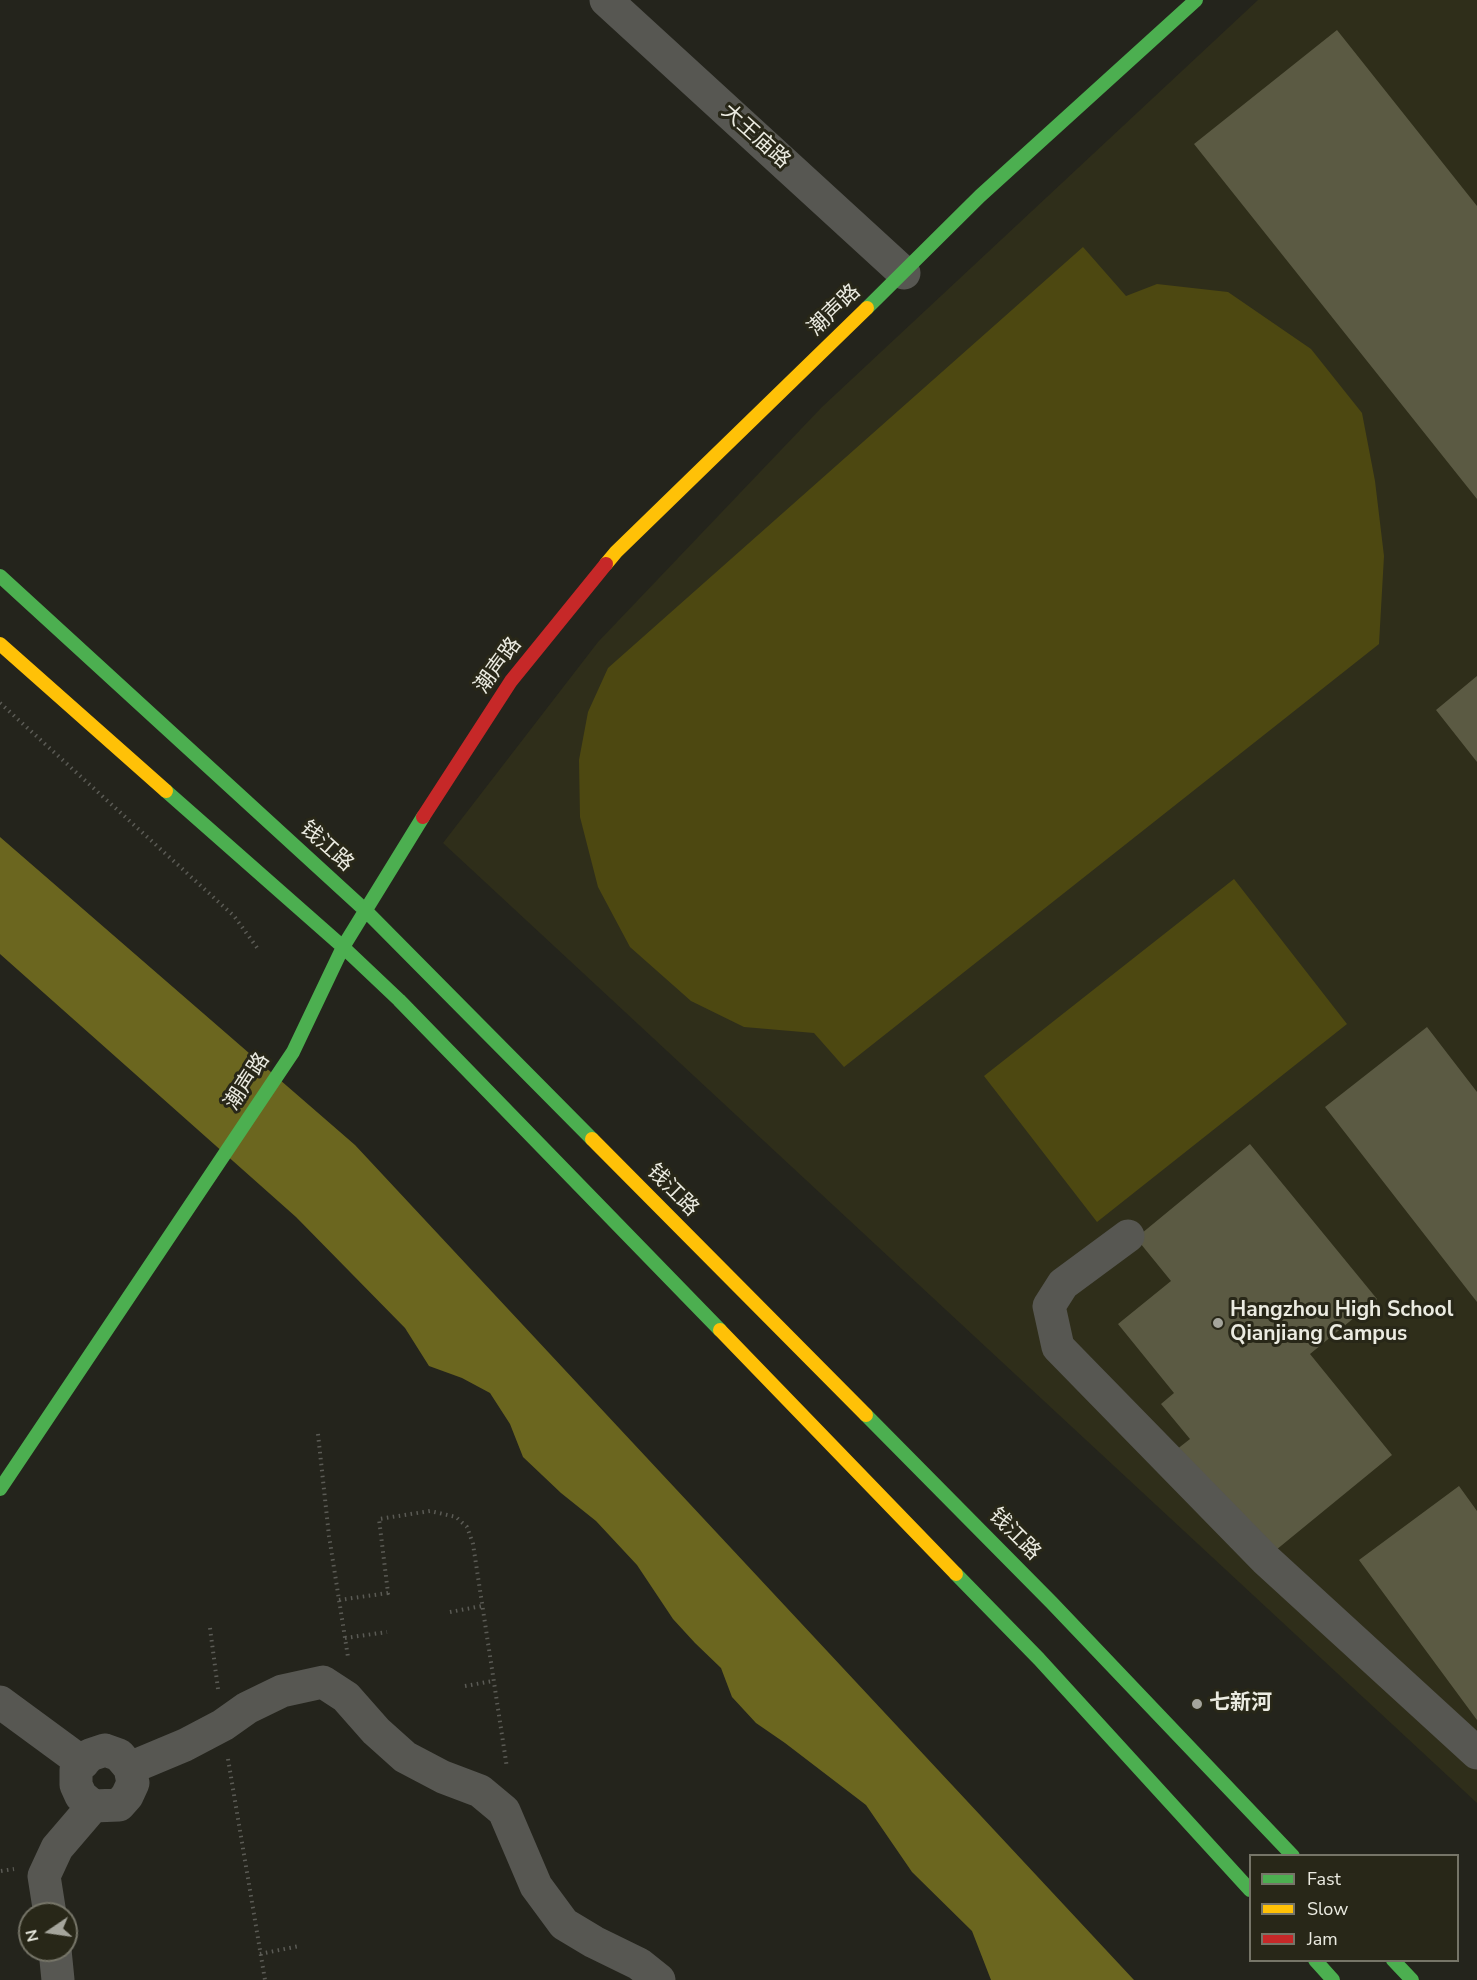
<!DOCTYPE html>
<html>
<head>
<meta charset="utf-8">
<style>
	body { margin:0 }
	#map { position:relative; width:1477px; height:1980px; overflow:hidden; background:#24241c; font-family:"Nunito Sans",sans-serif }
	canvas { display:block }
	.legend { position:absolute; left:1249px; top:1854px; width:210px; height:108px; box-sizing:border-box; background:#282718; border:2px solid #767568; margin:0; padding:8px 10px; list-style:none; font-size:18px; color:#ebebe1 }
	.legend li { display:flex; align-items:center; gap:12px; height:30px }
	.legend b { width:30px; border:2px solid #767568 }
	.north { position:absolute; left:18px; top:1902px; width:60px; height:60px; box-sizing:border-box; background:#282718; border:2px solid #767568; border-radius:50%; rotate:257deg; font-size:16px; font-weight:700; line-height:24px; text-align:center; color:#ebebe1 }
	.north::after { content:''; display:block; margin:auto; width:21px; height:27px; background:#a5a59c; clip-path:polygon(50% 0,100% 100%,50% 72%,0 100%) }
</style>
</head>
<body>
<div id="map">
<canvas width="1477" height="1980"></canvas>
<ul class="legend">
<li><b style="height:8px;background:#4caf50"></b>Fast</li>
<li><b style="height:8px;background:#ffc107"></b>Slow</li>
<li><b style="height:8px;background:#c62828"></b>Jam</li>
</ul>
<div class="north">N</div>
</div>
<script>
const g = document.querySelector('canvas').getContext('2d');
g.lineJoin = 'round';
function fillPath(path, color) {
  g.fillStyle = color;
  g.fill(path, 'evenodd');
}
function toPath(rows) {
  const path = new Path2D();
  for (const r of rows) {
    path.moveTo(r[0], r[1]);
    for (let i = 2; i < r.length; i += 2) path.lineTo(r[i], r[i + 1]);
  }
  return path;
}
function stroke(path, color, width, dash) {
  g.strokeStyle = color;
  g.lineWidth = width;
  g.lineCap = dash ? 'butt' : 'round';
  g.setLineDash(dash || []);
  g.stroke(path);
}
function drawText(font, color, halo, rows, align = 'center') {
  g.font = font + ' "Nunito Sans","Noto Sans SC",sans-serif';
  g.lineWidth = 6;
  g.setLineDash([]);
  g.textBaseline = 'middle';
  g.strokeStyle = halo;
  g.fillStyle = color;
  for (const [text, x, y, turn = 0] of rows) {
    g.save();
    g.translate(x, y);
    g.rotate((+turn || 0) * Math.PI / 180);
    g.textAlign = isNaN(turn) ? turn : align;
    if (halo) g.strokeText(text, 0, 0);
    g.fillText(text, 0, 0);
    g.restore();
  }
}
fillPath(toPath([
	[1258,0,1477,0,1477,1803,443,843,598,642,822,407]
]), '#2f2e1a');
fillPath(toPath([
	[1083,247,1126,296,1157,284,1228,292,1311,349,1362,413,1375,481,1384,556,1379,644,844,1067,814,1033,744,1027,691,1001,630,947,598,887,580,817,579,760,588,712,608,668],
	[1234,879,1347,1024,1097,1222,984,1076]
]), '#4d4811');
fillPath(toPath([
	[0,837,355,1145,1134,1980,991,1980,972,1931,912,1872,866,1805,785,1743,756,1723,732,1697,721,1668,695,1643,673,1619,637,1565,596,1521,561,1493,523,1457,510,1424,490,1393,462,1378,429,1366,405,1328,296,1217,0,954]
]), '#6b661f');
fillPath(toPath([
	[1337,30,1477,206,1477,499,1194,144],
	[1477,676,1477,762,1436,710],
	[1427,1027,1477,1092,1477,1302,1325,1107],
	[1250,1144,1377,1299,1310,1354,1392,1455,1265,1559,1176,1450,1190,1439,1161,1404,1174,1393,1118,1324,1171,1281,1136,1238],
	[1459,1486,1477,1511,1477,1720,1359,1560]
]), '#5b5a43');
stroke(toPath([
	[0,703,234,916,258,949],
	[318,1434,329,1536,348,1657],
	[339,1600,388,1593,379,1519,430,1511,456,1517,467,1527,473,1544,507,1768],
	[450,1612,482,1606],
	[210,1628,218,1689],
	[345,1638,387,1632],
	[465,1686,493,1681],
	[228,1759,265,1980],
	[1,1871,14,1869],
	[260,1954,299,1946]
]), '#5b5b55', 4, [1.5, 4.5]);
stroke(toPath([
	[606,0,904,273],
	[1128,1236,1063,1284,1049,1306,1058,1347,1265,1559,1477,1753],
	[0,1702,83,1763],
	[105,1750,119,1755,130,1768,133,1783,127,1796,119,1805,93,1806,81,1796,76,1785,76,1770,90,1755,105,1750],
	[130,1768,185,1745,223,1725,247,1708,282,1691,323,1682,346,1697,376,1731,405,1757,443,1777,480,1791,504,1811,536,1886,564,1924,594,1942,639,1964,659,1980],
	[50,1914,44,1876,57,1848,93,1806],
	[55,1950,58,1980]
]), '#575752', 33);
stroke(toPath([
	[867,308,980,196,1196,0],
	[0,576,366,911,592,1139],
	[166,791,343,947,399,1000,720,1330],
	[866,1415,1052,1603,1293,1856],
	[0,1489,293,1052,343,947,423,817],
	[956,1574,1039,1659,1250,1890],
	[1315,1960,1333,1980],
	[1393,1960,1412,1980]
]), '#4caf50', 14);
stroke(toPath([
	[606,564,616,552,867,308],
	[0,644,166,791],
	[592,1139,866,1415],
	[720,1330,956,1574]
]), '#ffc107', 14);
stroke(toPath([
	[423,817,511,681,606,564]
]), '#c62828', 14);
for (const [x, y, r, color] of [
	[1218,1323,6,"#a5a59c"],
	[1197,1704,6,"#a5a59c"]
]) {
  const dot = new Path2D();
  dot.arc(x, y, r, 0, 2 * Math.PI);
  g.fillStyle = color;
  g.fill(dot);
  stroke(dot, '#282718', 2);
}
drawText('21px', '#ebebe1', '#282718', [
	["大王庙路",755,137,42],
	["潮声路",835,311,-44],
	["潮声路",499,666,-54],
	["钱江路",326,847,42],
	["潮声路",248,1082,-57],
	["钱江路",672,1191,45],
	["钱江路",1014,1535,45]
]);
drawText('bold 21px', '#ebebe1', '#282718', [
	["Hangzhou High School",1230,1311],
	["Qianjiang Campus",1230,1335],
	["七新河",1209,1704]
], 'left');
</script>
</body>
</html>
